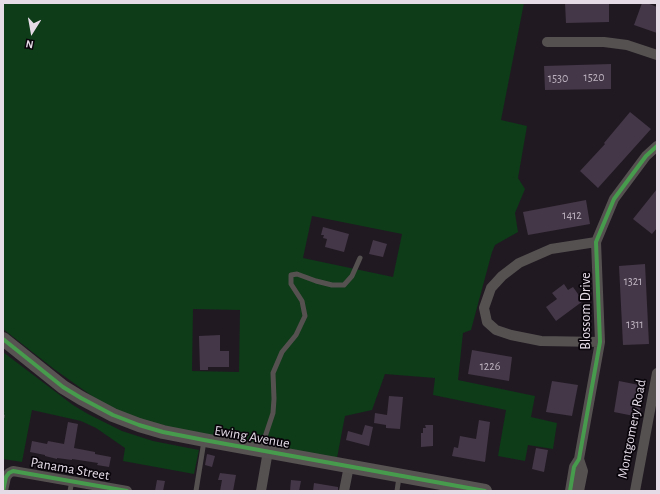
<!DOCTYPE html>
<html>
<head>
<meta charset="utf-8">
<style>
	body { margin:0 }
	#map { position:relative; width:660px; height:494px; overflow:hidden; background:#201922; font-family:"Alegreya Sans",sans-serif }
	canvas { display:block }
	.frame { position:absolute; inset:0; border:4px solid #e4dbe7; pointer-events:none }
	.north { position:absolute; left:12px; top:12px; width:40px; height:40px; -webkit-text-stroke:3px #08040a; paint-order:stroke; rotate:191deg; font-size:11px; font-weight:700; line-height:16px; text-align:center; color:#e4dbe7 }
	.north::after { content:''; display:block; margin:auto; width:14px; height:18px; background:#e4dbe7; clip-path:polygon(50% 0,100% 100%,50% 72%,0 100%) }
</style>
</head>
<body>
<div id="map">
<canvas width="660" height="494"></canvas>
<div class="frame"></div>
<div class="north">N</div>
</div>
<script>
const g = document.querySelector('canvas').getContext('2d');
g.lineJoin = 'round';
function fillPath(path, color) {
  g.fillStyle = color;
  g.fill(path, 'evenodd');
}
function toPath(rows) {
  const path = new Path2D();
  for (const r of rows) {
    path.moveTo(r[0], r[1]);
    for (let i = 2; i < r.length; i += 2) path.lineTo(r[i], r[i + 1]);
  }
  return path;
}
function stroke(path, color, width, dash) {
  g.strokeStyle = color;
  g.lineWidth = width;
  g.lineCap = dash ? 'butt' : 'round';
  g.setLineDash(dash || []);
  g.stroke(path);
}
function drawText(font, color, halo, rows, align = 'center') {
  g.font = font + ' "Alegreya Sans",sans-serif';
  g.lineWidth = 3.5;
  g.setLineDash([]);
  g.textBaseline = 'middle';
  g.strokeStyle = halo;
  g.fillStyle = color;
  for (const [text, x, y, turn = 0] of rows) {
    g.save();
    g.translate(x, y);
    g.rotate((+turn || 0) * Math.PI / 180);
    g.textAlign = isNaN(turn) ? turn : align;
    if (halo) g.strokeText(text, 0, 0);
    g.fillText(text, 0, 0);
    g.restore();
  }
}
fillPath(toPath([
	[3,3,524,3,501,120,527,126,518,178,525,189,515,213,518,232,495,245,492,252,471,330,463,333,458,380,535,396,531,417,557,423,553,449,528,445,525,461,498,456,506,410,433,395,435,378,385,374,372,410,345,416,337,458,161,426,134,418,99,401,54,369,3,329],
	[312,216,402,234,393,277,303,258],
	[193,309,240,310,239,372,192,371],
	[3,352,73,405,88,414,122,431,153,441,199,450,194,474,123,461,125,448,96,428,81,421,32,410,22,462,3,459]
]), '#0e3b18');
fillPath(toPath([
	[565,3,609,3,609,22,566,23],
	[642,3,647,3,657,7,657,33,634,25],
	[611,64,611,89,545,90,544,66],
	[630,112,651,129,598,188,580,171,605,144,604,143],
	[657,189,657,228,652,234,633,219],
	[586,200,590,224,528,235,523,212],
	[323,227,349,234,344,252,325,247,327,239,323,238,324,235,321,235],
	[373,240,387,244,383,257,369,254],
	[645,264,649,344,623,345,619,266],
	[564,284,568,290,573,287,583,301,556,321,546,307,557,299,552,293],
	[220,335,220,351,229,351,229,367,208,367,208,370,200,370,199,336],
	[472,350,512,357,509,381,468,374],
	[552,381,578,385,572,416,546,412],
	[619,381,644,386,639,417,614,412],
	[389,396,403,397,400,429,386,428,386,425,374,423,375,413,387,415],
	[479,420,490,422,485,462,452,456,454,447,458,448,460,436,476,439],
	[68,422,78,424,74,448,95,452,95,454,111,457,109,467,97,465,98,463,72,459,72,460,57,458,57,459,45,456,45,455,30,452,32,441,47,444,48,441,64,444],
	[365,425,373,427,369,446,346,440,348,431,362,435],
	[425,425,433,425,433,446,421,447,421,433,423,433,423,428,426,428],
	[536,448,548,450,544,472,532,469],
	[207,454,215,456,212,467,205,465],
	[220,473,236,475,233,491,220,491,222,480,218,480],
	[157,480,165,481,163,491,155,491],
	[291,480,301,481,299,491,290,491],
	[314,483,338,487,338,491,313,491]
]), '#443747');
stroke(toPath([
	[3,410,4,415,3,422]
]), '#585456', 1.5, [3, 2]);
stroke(toPath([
	[261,449,273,413,274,399,273,373,282,352,296,335,305,316,302,301,291,284,291,275,297,274,316,281,332,285,344,285,352,276,360,258],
	[70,491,72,481],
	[196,491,204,441],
	[397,491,399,477]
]), '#555150', 5);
stroke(toPath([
	[547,42,604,42,627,45,657,55],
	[596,242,551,249,519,263,502,276,491,288,484,308,487,322,496,330,511,335,541,341,600,342],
	[579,459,583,471,579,491],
	[3,491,6,477,9,473,13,471,127,491],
	[261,491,268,451],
	[344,491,349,466],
	[570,491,574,467,579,459,600,342,596,242,614,199,646,156,657,146],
	[635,491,657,373]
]), '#555150', 10);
stroke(toPath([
	[3,339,63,387,81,398,113,415,139,425,163,432,204,440,485,491]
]), '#575352', 14);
stroke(toPath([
	[3,339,63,387,81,398,113,415,139,425,163,432,204,440,485,491],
	[3,491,6,477,9,473,13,471,127,491],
	[570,491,574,467,579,459,600,342,596,242,614,199,646,156,657,146]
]), '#469c4c', 4);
drawText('12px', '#bcb2bf', null, [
	["1520",594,77],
	["1530",558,78],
	["1412",572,215],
	["1321",633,281],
	["1311",635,324],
	["1226",490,366]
]);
drawText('14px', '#e4dbe7', '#08040a', [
	["Blossom Drive",586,311,-90],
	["Montgomery Road",632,429,-79],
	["Ewing Avenue",252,437,10],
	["Panama Street",70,469,10]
]);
</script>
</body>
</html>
